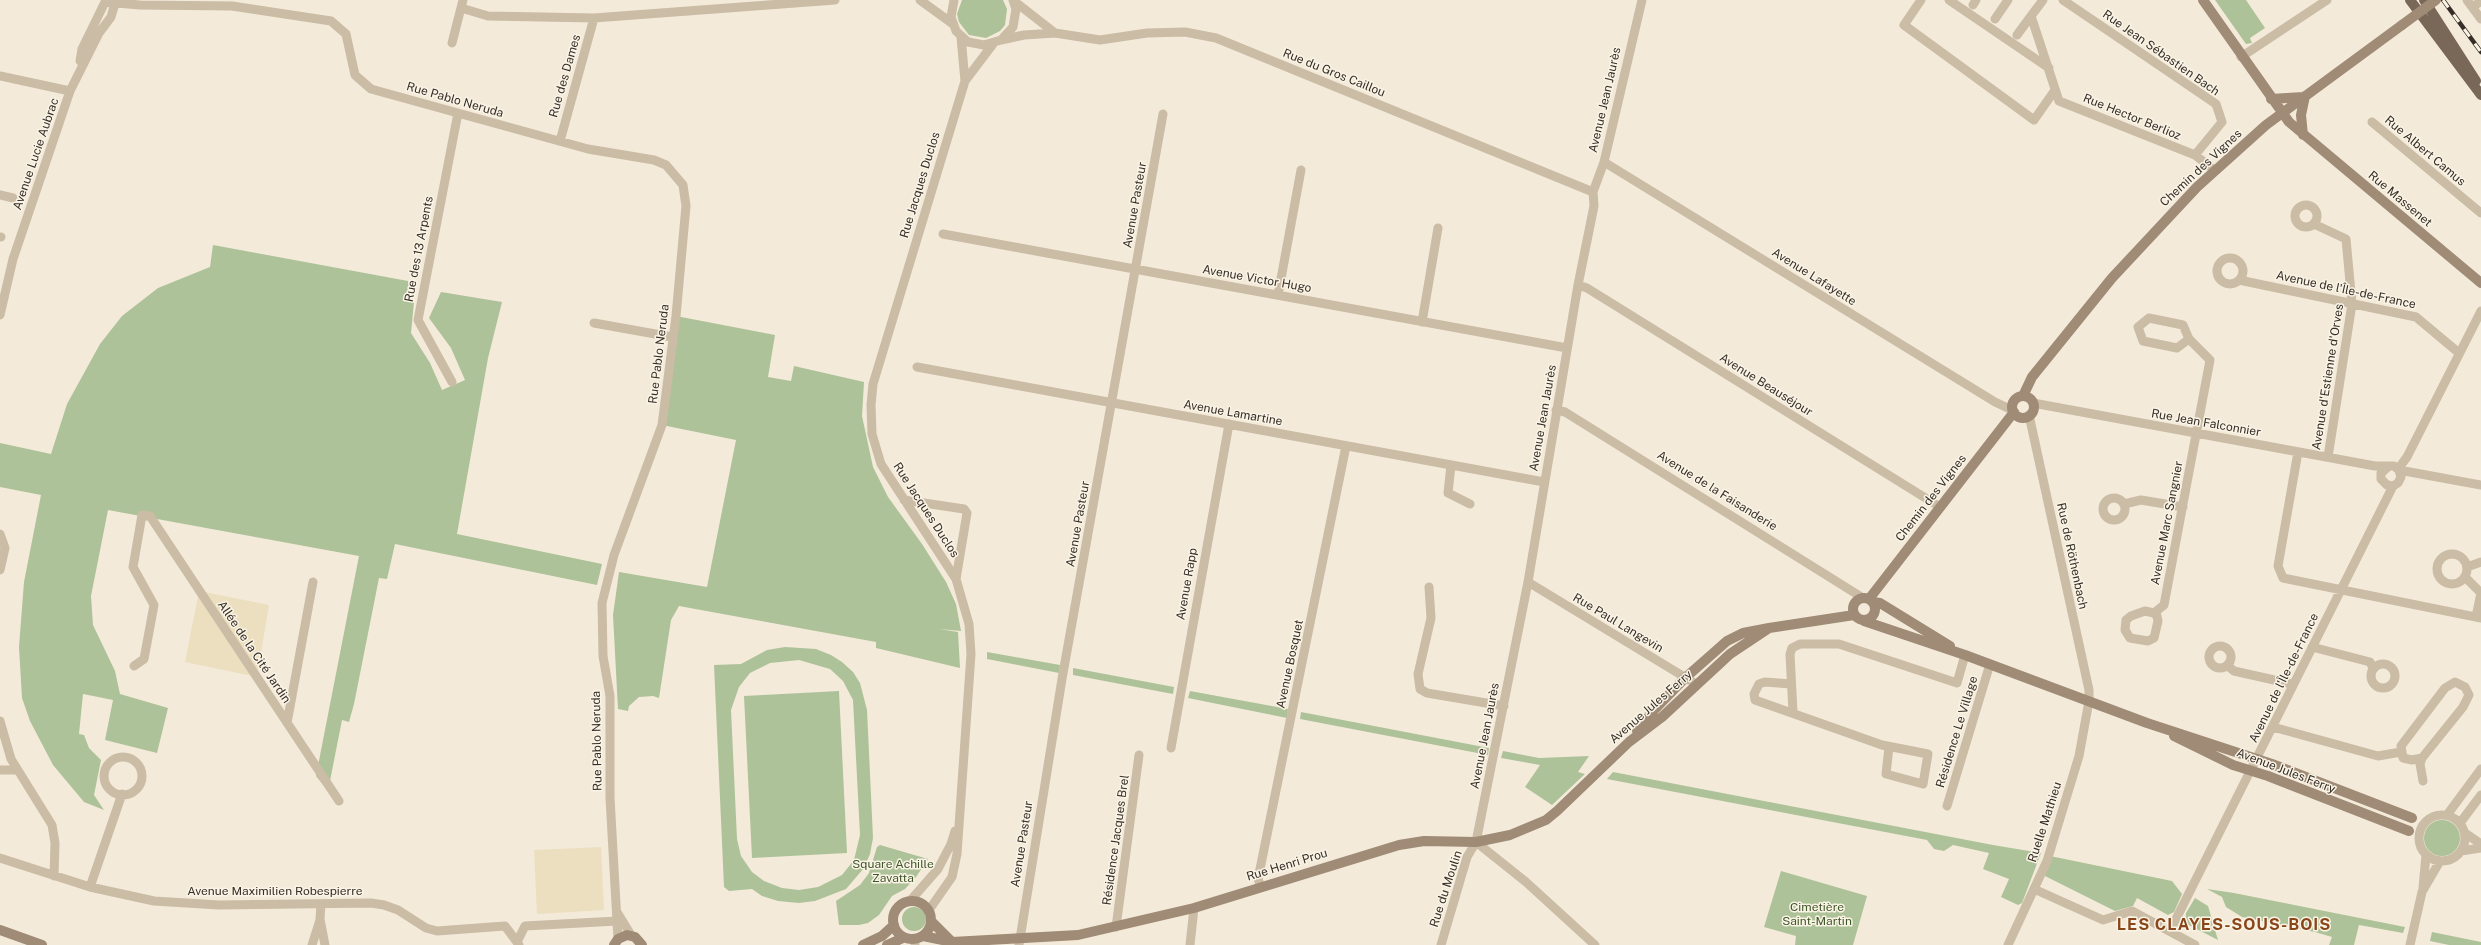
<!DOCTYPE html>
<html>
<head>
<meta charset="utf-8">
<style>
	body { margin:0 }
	canvas { display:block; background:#f3ead9 }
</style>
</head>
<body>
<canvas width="2481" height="945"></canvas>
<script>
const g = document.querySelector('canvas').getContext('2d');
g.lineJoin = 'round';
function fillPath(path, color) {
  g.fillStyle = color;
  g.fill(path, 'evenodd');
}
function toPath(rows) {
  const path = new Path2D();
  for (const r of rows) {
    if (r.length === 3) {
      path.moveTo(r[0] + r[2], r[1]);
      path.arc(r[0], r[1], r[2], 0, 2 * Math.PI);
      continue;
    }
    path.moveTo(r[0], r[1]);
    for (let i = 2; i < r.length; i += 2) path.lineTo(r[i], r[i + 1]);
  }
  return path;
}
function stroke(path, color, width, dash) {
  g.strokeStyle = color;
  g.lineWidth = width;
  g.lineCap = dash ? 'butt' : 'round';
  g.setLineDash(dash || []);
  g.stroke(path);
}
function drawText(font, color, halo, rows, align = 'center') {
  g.font = font + ' "Public Sans",sans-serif';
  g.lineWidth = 3;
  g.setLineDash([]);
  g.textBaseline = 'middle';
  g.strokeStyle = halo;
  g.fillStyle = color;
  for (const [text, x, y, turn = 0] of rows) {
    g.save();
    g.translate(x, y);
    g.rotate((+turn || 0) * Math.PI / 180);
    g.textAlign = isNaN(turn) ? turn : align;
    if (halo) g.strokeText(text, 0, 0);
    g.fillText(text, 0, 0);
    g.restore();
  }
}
fillPath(toPath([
	[962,0,1003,0,1007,9,1005,25,1000,31,986,38,969,35,959,22,957,14],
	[2215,0,2246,0,2265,28,2250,38,2252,43,2246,44],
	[213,245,408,281,414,302,411,333,430,363,442,390,465,380,451,348,429,318,441,292,502,302,488,358,457,534,602,564,597,585,395,544,387,579,379,578,354,704,349,722,342,720,328,791,316,776,359,556,108,510,91,596,93,625,115,671,120,694,168,708,157,753,105,740,113,700,83,694,79,734,84,735,89,748,101,760,94,795,104,810,84,802,53,765,30,721,22,698,19,647,24,582,41,495,0,487,0,443,51,454,67,404,100,344,122,316,158,288,210,267],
	[676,316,775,335,768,377,791,381,794,366,864,382,862,416,873,467,888,497,922,544,946,582,956,604,961,631,939,629,958,632,960,668,876,648,876,642,679,606,671,620,659,698,653,696,639,697,629,706,628,711,618,709,613,615,619,572,707,587,736,440,662,425],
	[785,647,816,649,831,655,842,662,853,672,860,683,867,710,873,838,870,854,864,868,846,889,815,901,799,903,778,901,762,896,752,889,729,891,724,887,714,665,741,664,767,650],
	[799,660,830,669,843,681,853,700,860,835,854,860,842,875,818,887,799,890,782,888,764,881,752,872,741,856,737,839,731,710,739,687,750,673,770,663],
	[987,652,1060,665,1059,673,987,659],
	[1073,668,1174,687,1173,694,1073,675],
	[839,691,847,853,752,858,744,696],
	[1190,691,1288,709,1287,718,1188,698],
	[1301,712,1489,748,1488,755,1300,719],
	[1503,751,1539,758,1589,756,1578,772,1585,774,1552,805,1525,787,1540,765,1501,758],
	[1613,772,1993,845,2041,853,2022,903,2018,905,2001,897,2009,879,1983,869,1989,853,1953,845,1944,851,1934,849,1927,840,1607,779],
	[2442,838,18],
	[880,845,928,859,916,877,905,889,892,896,879,915,868,923,859,925,839,925,836,901,860,885,869,873,877,847],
	[2050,856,2172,881,2182,894,2174,912,2168,915,2137,898,2133,906,2115,911,2043,875],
	[1781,871,1867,896,1853,945,1795,945,1796,936,1764,927],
	[2207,889,2234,893,2405,927,2403,933,2359,925,2354,945,2329,945,2332,937,2315,932,2242,917,2226,907,2222,897],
	[2195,898,2208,906,2218,940,2185,923,2186,913],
	[914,919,12],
	[2432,932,2481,942,2481,945,2449,945,2430,941]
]), '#aec299');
fillPath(toPath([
	[199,591,269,605,257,677,185,662],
	[601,847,604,910,537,914,534,850]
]), '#ecdfbf');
stroke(toPath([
	[920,0,953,24],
	[954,0,951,17,956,31,968,42,984,45,1001,40,1013,27,1016,9,1013,0],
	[1921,0,1904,25,2034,120,2055,90],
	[1949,0,2049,68],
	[2043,0,2031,16,2059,101,2195,155,2214,170],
	[2063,0,2216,104,2222,122,2195,155],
	[2467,0,2481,19],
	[1014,1,1055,33],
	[105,2,140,5,232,6,331,21,346,34,355,75,371,89,588,149,654,160,666,165,683,185,686,206,676,316,662,425,614,555,602,603,603,656,610,696,610,798,618,939],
	[1973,5,1976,0],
	[2473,7,2481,1],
	[461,8,488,16,594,18,835,0],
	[1995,19,2008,0],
	[2017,35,2031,16],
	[961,37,965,81],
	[1001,40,1024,35,1055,33,1100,40,1147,33,1185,32,1216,38,1593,192],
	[452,43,463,0],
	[2241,57,2327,0],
	[80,61,82,49,106,0],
	[0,76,70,91],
	[2372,122,2481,213],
	[560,141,594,18],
	[1604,162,1995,402,2012,410],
	[0,195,13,198],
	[2306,216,11],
	[2314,224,2346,239,2352,304,2328,457],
	[943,234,1567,348],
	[0,237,1,237],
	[2230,271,13],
	[2239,280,2416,317,2459,353],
	[1578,285,1587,288,1940,507],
	[1278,295,1301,170],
	[0,315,13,259,70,91,99,33,111,17,116,0],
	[1422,322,1438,228],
	[594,323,672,337],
	[917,367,1544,482],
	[452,382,418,320,458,113],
	[2033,403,2375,466,2394,466,2399,470,2401,477,2398,483,2393,486,2387,485,2381,479,2381,473,2389,466],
	[1556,410,1565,412,1863,598],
	[2298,452,2278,566,2283,578,2481,618],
	[1451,465,1448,493,1470,504],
	[2398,469,2407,457,2481,311],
	[2399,470,2481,485],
	[2114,509,11],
	[904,500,964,509,967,513,956,579],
	[2124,504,2141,500,2183,507],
	[0,534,5,548,0,570],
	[2452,569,15],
	[2467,567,2481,562],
	[2465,577,2481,593,2476,617],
	[1528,582,1696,684],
	[1429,587,1431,618,1418,674,1420,689,1427,693,1504,706],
	[2145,611,2154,613,2157,616,2158,621,2154,638,2148,641,2130,638,2125,630,2126,620,2131,616,2145,611],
	[2154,613,2164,605,2210,360,2189,339,2183,325,2149,318,2138,327,2143,341,2177,348,2189,339],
	[2220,657,11],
	[2312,647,2370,662,2373,668],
	[2383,676,12],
	[134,666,144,659,154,605,133,567,142,515,150,516,339,801],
	[2228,666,2234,671,2292,684],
	[1791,684,1765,682,1759,684,1754,694,1755,700,1882,745,1928,754,1923,784,1886,774,1889,747],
	[1793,712,1790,654,1792,648,1800,644,1839,644,1957,683,1965,655],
	[0,721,11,759,52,825,55,843,54,876],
	[287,723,313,582],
	[2273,727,2378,756,2401,752],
	[1171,748,1229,424],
	[123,776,19],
	[2422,758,2463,707,2469,695,2465,687,2455,682,2445,688,2401,746,2403,758,2412,760,2422,758,2420,764,2423,781],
	[0,770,17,770],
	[1947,806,1990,664],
	[2442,838,23],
	[2447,815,2481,769],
	[2460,823,2481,795],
	[2465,833,2481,844],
	[1476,842,1526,882,1595,945],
	[2461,851,2481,848],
	[0,858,90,887,154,901,219,905,371,903,384,905,398,910,426,928,437,931,505,926,517,942],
	[90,887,122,794],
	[1261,887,1258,879,1346,446],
	[2423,888,2426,855],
	[2034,889,2103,920,2132,911,2195,945],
	[910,901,938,869,951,844,955,831],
	[321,904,320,919,325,945],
	[929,910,952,877,957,854,971,654,969,624,956,579,881,464,872,434,871,405,873,384,965,81,993,44],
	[617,912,631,935],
	[1116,927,1139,755],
	[2170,931,2393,486],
	[312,945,320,920],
	[519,945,517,942,525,926,617,921],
	[915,945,915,940],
	[1019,945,1062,679,1163,114],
	[1190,945,1194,908],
	[1441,945,1467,857,1476,842,1528,582,1578,285,1594,206,1593,192,1604,162,1642,0],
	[2008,945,2047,861,2079,756,2089,701,2089,690,2029,415],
	[2410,945,2422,892,2440,861]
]), '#cbbca5', 9);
stroke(toPath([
	[2203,0,2289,122,2481,283],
	[2271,99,2303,97],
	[2303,135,2301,115,2305,96],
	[2023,396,2032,377,2112,278,2197,187,2266,125,2402,25],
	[2023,407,11],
	[1864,609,11],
	[1869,599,2014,412],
	[1873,602,1880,603,1950,646],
	[1864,621,1965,655,2147,723,2272,764,2412,818],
	[1637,731,1655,709,1685,678,1727,641,1743,633,1769,628,1854,615],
	[2174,736,2233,765,2268,776,2409,831],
	[912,920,19],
	[932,922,952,942],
	[0,930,42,945],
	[923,936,952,942,1078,935,1194,908,1399,845,1424,841,1476,842,1510,835,1546,820,1557,811,1629,742,1662,717,1730,654,1769,628],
	[614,945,618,939,627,935,635,937,642,945],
	[863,945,882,936,894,925],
	[887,945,903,938]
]), '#9f8b76', 10);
stroke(toPath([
	[2410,0,2481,95],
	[2424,0,2476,81]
]), '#796757', 10);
const rail = toPath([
	[2443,0,2481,52]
]);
stroke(rail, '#372e27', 4.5);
stroke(rail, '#faf4e6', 3, [9]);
stroke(toPath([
	[2402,25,2436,0]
]), '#9f8b76', 10);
drawText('12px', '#372e27', '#faf4e6', [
	["Rue Jean Sébastien Bach",2161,53,35],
	["Rue du Gros Caillou",1334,73,22],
	["Rue des Dames",565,76,-74],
	["Rue Pablo Neruda",455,100,16],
	["Avenue Jean Jaurès",1605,100,-77],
	["Rue Hector Berlioz",2132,117,22],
	["Rue Albert Camus",2425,151,40],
	["Avenue Lucie Aubrac",36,154,-71],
	["Chemin des Vignes",2201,168,-43],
	["Rue Jacques Duclos",920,185,-73],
	["Rue Massenet",2400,199,40],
	["Avenue Pasteur",1135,205,-80],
	["Rue des 13 Arpents",419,249,-79],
	["Avenue Lafayette",1814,277,32],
	["Avenue Victor Hugo",1257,279,10],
	["Avenue de l'Île-de-France",2346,290,12],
	["Rue Pablo Neruda",659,354,-83],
	["Avenue d'Estienne d'Orves",2328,377,-81],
	["Avenue Beauséjour",1766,385,32],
	["Avenue Lamartine",1233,413,10],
	["Avenue Jean Jaurès",1543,418,-80],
	["Rue Jean Falconnier",2206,423,10],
	["Avenue de la Faisanderie",1717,491,32],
	["Chemin des Vignes",1931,498,-52],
	["Rue Jacques Duclos",926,510,57],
	["Avenue Marc Sangnier",2167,523,-79],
	["Avenue Pasteur",1078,524,-80],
	["Rue de Röthenbach",2072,556,78],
	["Avenue Rapp",1187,584,-80],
	["Rue Paul Langevin",1618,623,31],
	["Allée de la Cité Jardin",254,652,56],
	["Avenue Bosquet",1290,664,-78],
	["Avenue de l'Île-de-France",2284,678,-64],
	["Avenue Jules Ferry",1651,707,-41],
	["Résidence Le Village",1957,732,-73],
	["Avenue Jean Jaurès",1485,736,-79],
	["Rue Pablo Neruda",597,741,-91],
	["Avenue Jules Ferry",2286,771,21],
	["Ruelle Mathieu",2045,822,-72],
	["Résidence Jacques Brel",1116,840,-82],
	["Avenue Pasteur",1022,844,-81],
	["Rue Henri Prou",1287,865,-17],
	["Rue du Moulin",1446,889,-72],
	["Avenue Maximilien Robespierre",275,891]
]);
drawText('12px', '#3f5629', '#faf4e6', [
	["Square Achille",893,864],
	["Zavatta",893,878],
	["Cimetière",1817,907],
	["Saint-Martin",1817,921]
]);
g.letterSpacing = '1px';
drawText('bold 16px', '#8a461b', '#faf4e6', [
	["LES CLAYES-SOUS-BOIS",2224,925]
]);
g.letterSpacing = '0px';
</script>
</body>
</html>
